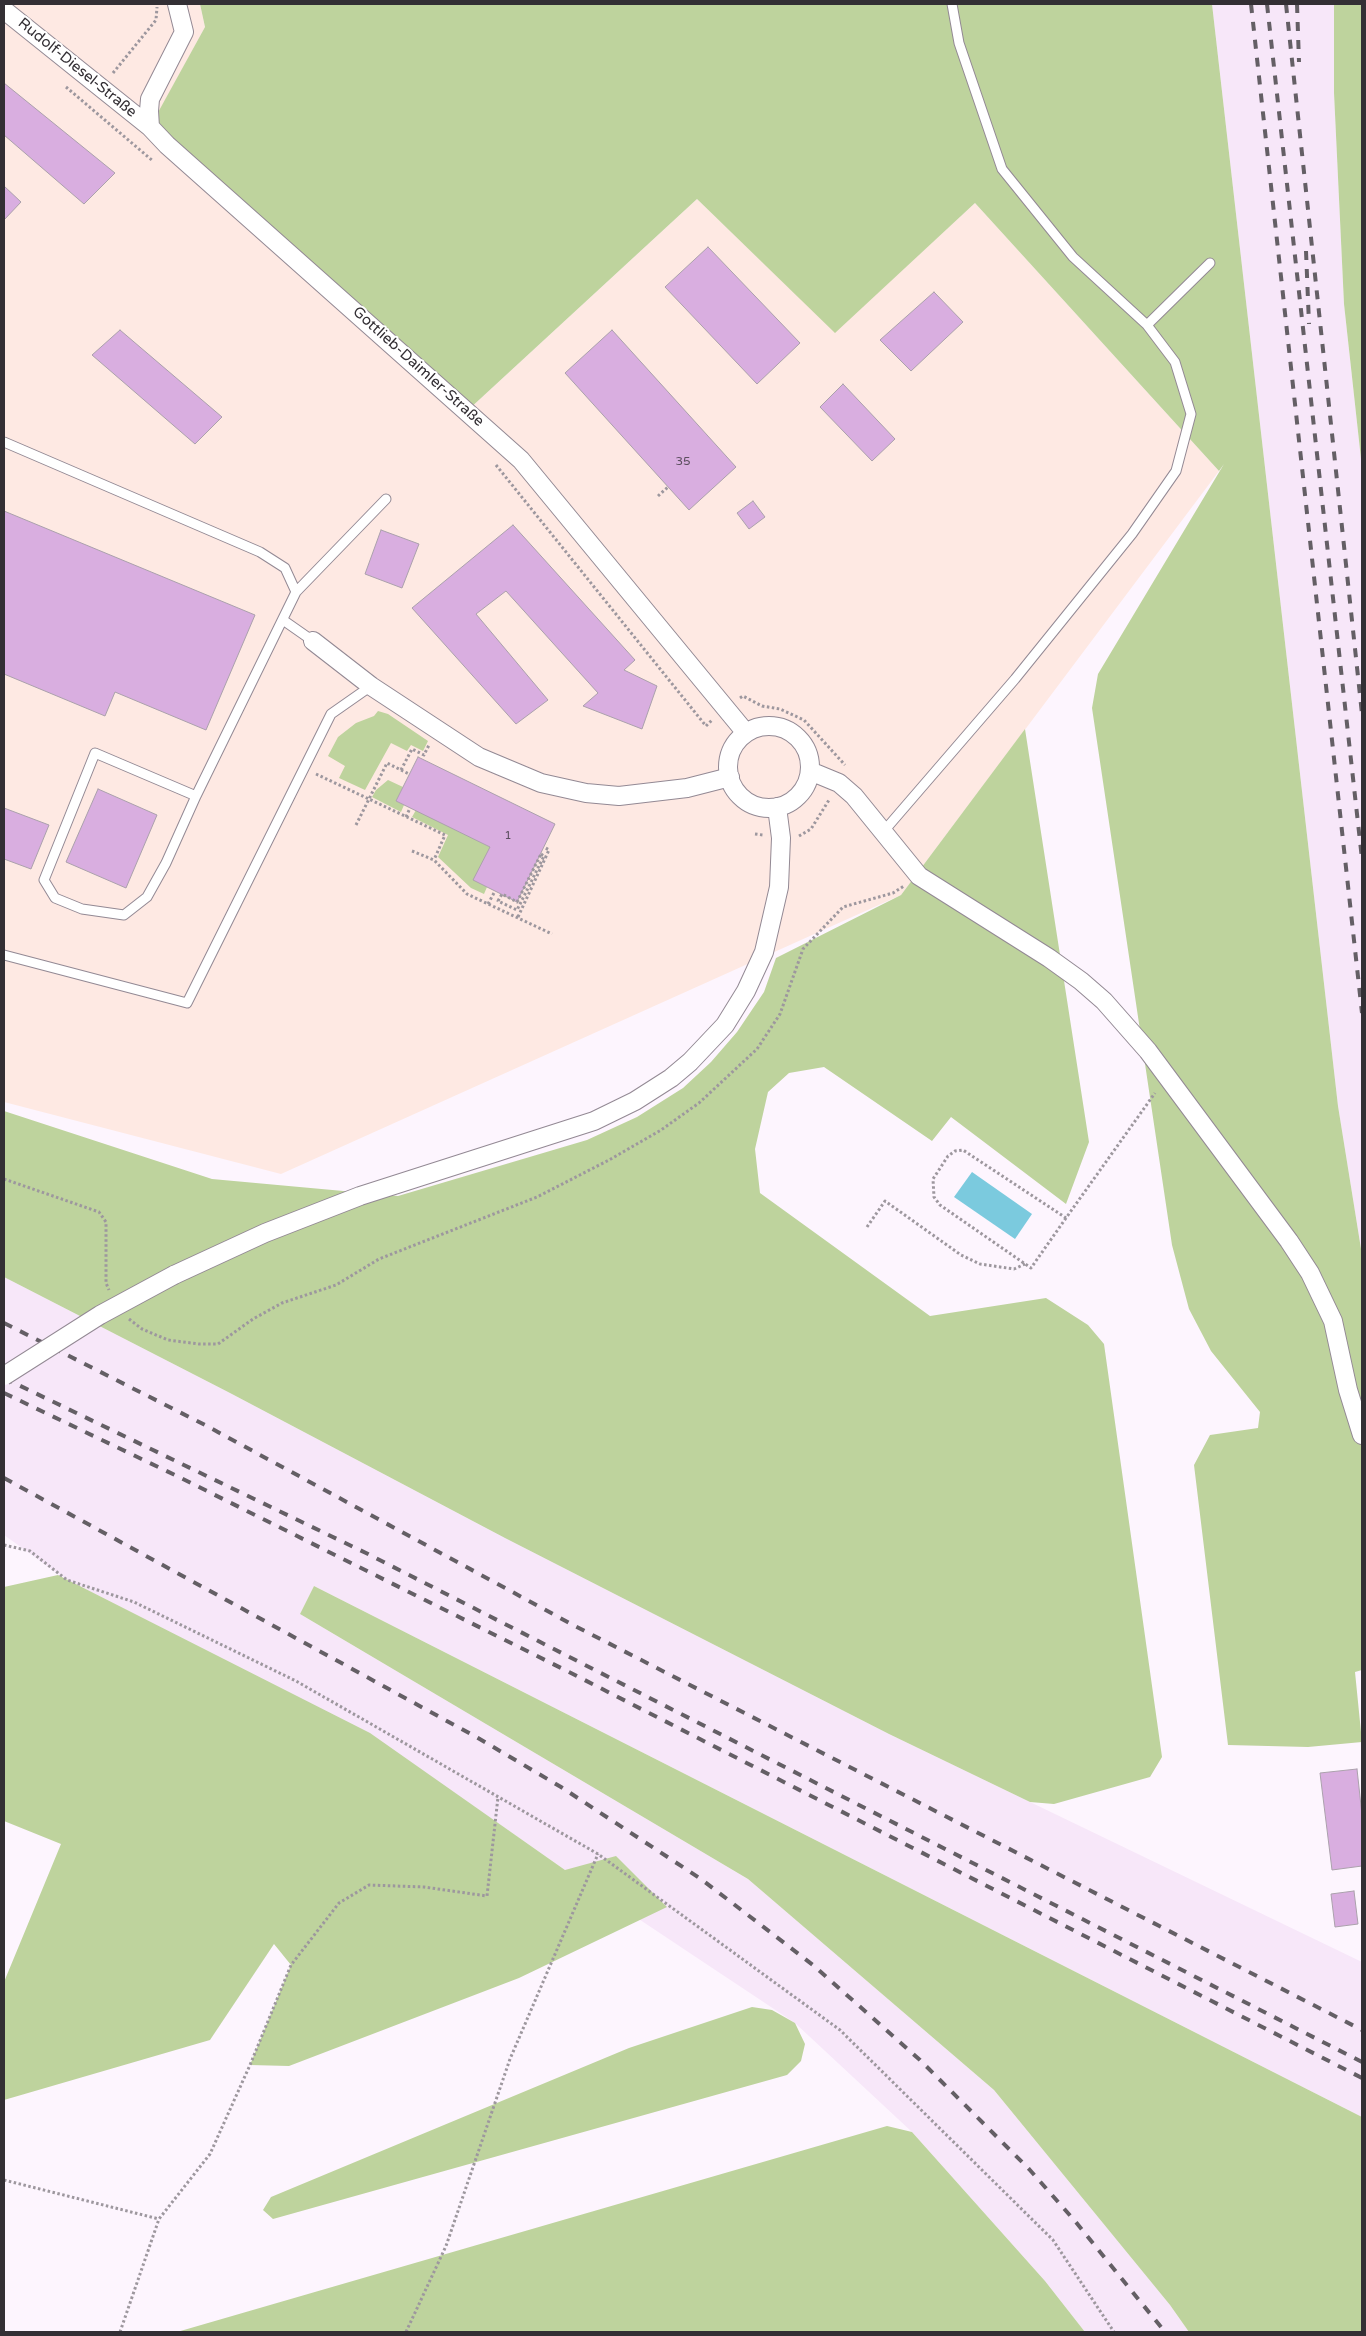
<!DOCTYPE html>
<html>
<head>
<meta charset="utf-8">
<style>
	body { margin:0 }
	#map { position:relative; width:1366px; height:2336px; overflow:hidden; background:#fdf5fe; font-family:"Varela Round",sans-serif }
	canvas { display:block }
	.frame { position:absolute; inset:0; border:5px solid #332f34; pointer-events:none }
</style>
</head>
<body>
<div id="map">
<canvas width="1366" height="2336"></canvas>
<div class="frame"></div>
</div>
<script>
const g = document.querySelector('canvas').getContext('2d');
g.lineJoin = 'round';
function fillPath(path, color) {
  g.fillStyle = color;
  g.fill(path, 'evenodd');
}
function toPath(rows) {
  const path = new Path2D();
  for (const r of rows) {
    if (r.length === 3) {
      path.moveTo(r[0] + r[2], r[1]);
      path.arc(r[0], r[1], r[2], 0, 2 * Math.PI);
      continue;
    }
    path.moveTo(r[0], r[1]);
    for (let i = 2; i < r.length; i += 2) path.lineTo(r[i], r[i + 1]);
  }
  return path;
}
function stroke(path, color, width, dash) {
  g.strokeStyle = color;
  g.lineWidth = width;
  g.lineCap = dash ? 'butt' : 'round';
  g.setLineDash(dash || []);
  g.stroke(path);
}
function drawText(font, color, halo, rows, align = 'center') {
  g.font = font + ' "Varela Round",sans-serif';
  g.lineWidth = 4;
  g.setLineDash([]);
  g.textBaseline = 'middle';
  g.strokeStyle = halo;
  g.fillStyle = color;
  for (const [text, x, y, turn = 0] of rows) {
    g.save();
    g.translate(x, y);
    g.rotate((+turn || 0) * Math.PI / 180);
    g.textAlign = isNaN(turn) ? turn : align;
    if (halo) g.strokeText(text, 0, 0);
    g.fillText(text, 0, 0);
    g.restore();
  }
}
fillPath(toPath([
	[1212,4,1334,4,1334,93,1344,304,1362,468,1362,1255,1338,1106],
	[4,1277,230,1393,505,1538,889,1734,1362,1962,1362,2117,314,1586,300,1614,748,1879,994,2090,1170,2305,1189,2332,1085,2332,1045,2281,912,2132,795,2023,565,1870,370,1734,67,1580,4,1535]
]), '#f7e7f9');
fillPath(toPath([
	[4,4,200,4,205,27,151,127,467,411,697,199,835,332,975,203,1219,471,901,895,281,1174,4,1102]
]), '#fee9e3');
fillPath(toPath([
	[200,4,1212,4,1338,1106,1362,1255,1362,1670,1355,1672,1362,1742,1308,1747,1228,1745,1194,1465,1210,1435,1258,1428,1260,1412,1211,1351,1189,1309,1172,1245,1092,708,1098,674,1224,464,1219,471,975,203,835,333,697,199,467,411,150,127,205,27],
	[1334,4,1362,4,1362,468,1344,304,1334,93],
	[378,711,388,714,428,741,423,751,411,745,407,751,391,743,365,790,339,778,345,766,328,756,338,737,356,723,374,716],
	[1025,729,1089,1142,1066,1204,951,1117,932,1141,824,1067,789,1073,768,1092,755,1149,760,1193,930,1316,1046,1298,1088,1325,1104,1344,1162,1757,1150,1777,1054,1804,1030,1802,889,1734,505,1538,230,1393,4,1277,4,1111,212,1179,398,1196,587,1140,637,1117,683,1088,711,1062,737,1032,764,992,776,958,901,895],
	[388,780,403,787,396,801,404,805,401,812,372,797,376,790],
	[416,810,490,847,474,880,487,887,484,894,471,888,438,857,448,835,412,817],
	[58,1575,370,1733,565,1870,616,1856,667,1907,519,1978,289,2066,250,2065,291,1965,274,1944,210,2040,4,2100,4,1982,61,1844,4,1821,4,1587],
	[314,1586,1362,2117,1362,2332,1189,2332,1170,2305,994,2090,748,1879,300,1614],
	[752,2007,772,2010,795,2023,805,2044,801,2061,787,2075,273,2219,263,2210,271,2197,629,2048],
	[887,2126,912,2132,1045,2281,1085,2332,177,2332]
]), '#bed39d');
fillPath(toPath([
	[972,1172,1032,1214,1015,1239,954,1197]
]), '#7bcade');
const building = toPath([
	[4,83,115,173,84,204,4,135,4,83],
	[4,186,21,202,4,220,4,186],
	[708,247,800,343,757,384,665,287,708,247],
	[934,292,963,322,911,371,880,340,934,292],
	[120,330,222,417,195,444,92,355,120,330],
	[612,330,736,467,689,510,565,373,612,330],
	[843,384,895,439,872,461,820,407,843,384],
	[753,501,765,517,749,529,737,513,753,501],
	[4,511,255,615,206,730,115,692,105,716,4,674,4,511],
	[513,525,635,660,624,670,657,686,642,729,583,706,598,693,506,591,476,614,548,700,516,724,412,608,513,525],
	[381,530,419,544,402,588,365,574,381,530],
	[418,757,555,824,517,902,473,880,490,847,396,801,418,757],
	[98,789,157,815,126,888,66,862,98,789],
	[4,808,49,825,31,869,4,859,4,808],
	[1357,1769,1362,1815,1362,1866,1332,1870,1320,1773,1357,1769],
	[1354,1891,1358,1924,1335,1927,1331,1894,1354,1891]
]);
fillPath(building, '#d9aee0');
stroke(building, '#aba1ac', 1);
const service = toPath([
	[1147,325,1210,263],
	[4,442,260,552,285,568,296,592,196,796,166,863,147,897,124,915,82,909,55,898,44,880,95,753,196,796],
	[296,592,386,499],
	[283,620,313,641],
	[884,831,1015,679,1132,534,1176,471,1191,414,1175,362,1147,325,1073,257,1002,169,959,43,952,4],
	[4,955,187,1003,331,714,371,686]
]);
const minor = toPath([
	[4,10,150,127,167,145,521,460,746,733],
	[150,127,149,111,150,99,184,32,177,4],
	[313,641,371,686,479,757,541,783,586,793,619,796,687,788,730,777],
	[769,767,41],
	[810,771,839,783,854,796,919,876,1049,958,1081,981,1104,1001,1148,1051,1289,1241,1310,1273,1333,1321,1348,1390,1362,1435],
	[174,1275,265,1233,360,1196,594,1121,635,1101,671,1078,690,1062,725,1025,746,991,764,952,779,887,781,838,777,807]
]);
stroke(service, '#938994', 11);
stroke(minor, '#938994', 20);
stroke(toPath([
	[113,73,156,20,157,7],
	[66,87,153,161],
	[496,465,706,726,712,720],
	[658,496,668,487],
	[740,698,743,696,762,706,780,709,804,720,845,765],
	[401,770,412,749,424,755,429,745],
	[316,774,445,835,434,860],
	[406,817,410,808],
	[356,825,387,763,409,774],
	[755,834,763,835],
	[799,836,811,829,829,800],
	[412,851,434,860,467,894,552,934],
	[541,854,544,856,517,910,498,901,502,894,517,902,541,854],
	[488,904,495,891],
	[518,917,549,850,544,847],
	[4,1179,99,1212,106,1222,106,1283,109,1290],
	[1066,1218,1031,1268,940,1205,934,1197,933,1179,948,1156,955,1151,963,1150,1066,1218,1155,1093],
	[867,1227,885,1201,961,1255,980,1264,1014,1269,1025,1264],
	[129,1319,142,1329,168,1340,199,1344,218,1344,253,1319,282,1303,336,1285,379,1259,537,1197,609,1160,661,1130,699,1103,757,1049,780,1014,803,949,843,907,893,893,904,886],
	[4,1545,30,1551,67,1580,134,1602,296,1681,598,1854,840,2030,1053,2240,1114,2332],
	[4,2180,159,2219],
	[120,2332,159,2219,210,2154,250,2065,291,1965,339,1903,369,1885,424,1887,487,1896,498,1797],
	[406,2332,446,2246,510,2059,598,1854]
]), '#9d979e', 3, [2.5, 2.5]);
stroke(service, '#fff', 9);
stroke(minor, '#fff', 18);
stroke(toPath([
	[1251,4,1362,1013],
	[1267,4,1362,859],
	[1286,4,1362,714],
	[1297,4,1299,62],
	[1306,251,1309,324],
	[4,1323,205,1425,575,1626,1362,2030],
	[4,1378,366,1553,1362,2062],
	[4,1393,179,1477,569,1672,1362,2078],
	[4,1478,478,1738,561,1787,701,1879,813,1965,920,2060,1029,2169,1075,2221,1165,2332]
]), '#645f65', 4, [9, 9]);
const minorBridge = toPath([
	[4,1376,100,1315,174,1275]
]);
stroke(minorBridge, '#938994', 20, []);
stroke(minorBridge, '#fff', 18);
drawText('12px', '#5c4f5f', null, [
	["35",683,462],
	["1",508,836]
]);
drawText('15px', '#332f34', '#fff', [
	["Rudolf-Diesel-Straße",77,68,39],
	["Gottlieb-Daimler-Straße",418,367,42]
]);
</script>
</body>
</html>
